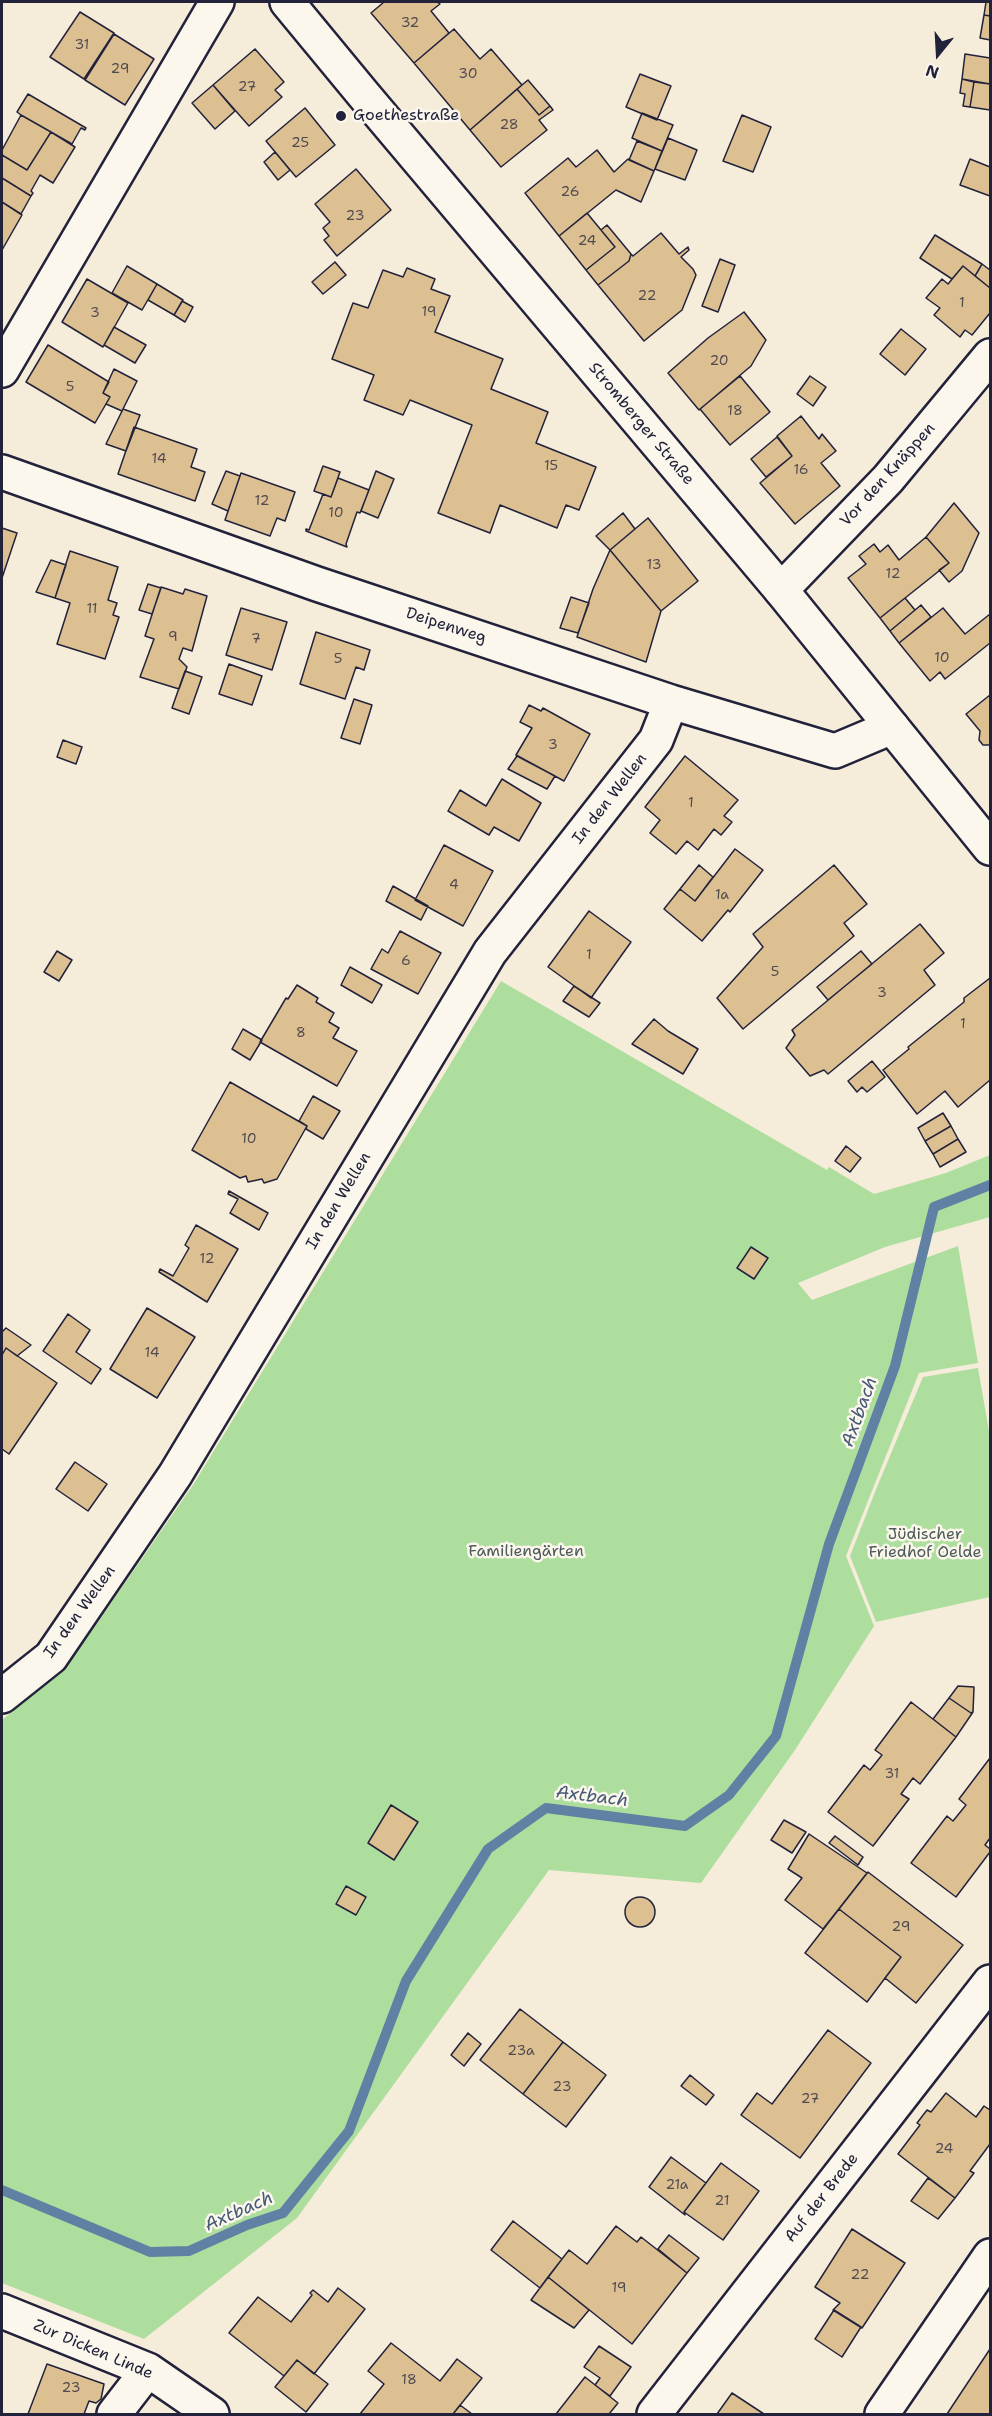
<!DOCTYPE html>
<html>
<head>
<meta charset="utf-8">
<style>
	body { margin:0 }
	#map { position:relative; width:992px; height:2416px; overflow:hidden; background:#f5ecda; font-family:"Shantell Sans",sans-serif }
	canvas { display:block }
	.frame { position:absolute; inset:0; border:3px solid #22223b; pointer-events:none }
	.north { position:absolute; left:908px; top:24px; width:60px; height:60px; -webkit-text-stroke:4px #fbf7ec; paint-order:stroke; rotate:198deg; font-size:16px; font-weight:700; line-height:24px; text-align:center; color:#22223b }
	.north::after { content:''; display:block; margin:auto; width:21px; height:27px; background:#22223b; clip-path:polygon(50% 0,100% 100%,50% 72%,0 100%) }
</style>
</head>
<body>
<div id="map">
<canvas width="992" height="2416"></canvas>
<div class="frame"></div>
<div class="north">N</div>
</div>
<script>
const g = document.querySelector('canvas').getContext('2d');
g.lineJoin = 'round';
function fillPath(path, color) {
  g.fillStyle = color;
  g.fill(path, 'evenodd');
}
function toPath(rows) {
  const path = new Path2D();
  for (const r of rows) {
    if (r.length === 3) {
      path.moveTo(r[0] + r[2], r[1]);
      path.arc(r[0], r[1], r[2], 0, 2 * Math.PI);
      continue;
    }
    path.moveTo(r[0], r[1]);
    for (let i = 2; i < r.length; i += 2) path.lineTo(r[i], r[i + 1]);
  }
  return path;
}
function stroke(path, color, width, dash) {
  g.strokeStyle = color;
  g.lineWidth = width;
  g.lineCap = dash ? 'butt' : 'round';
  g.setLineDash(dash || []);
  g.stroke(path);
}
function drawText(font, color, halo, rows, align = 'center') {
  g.font = font + ' "Shantell Sans",sans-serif';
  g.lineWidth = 5;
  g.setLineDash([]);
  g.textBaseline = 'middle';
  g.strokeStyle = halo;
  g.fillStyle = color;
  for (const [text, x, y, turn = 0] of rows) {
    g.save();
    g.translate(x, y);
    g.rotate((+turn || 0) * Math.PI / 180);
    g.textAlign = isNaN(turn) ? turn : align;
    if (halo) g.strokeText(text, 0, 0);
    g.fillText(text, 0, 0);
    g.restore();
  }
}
fillPath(toPath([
	[501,981,827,1170,829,1167,874,1194,946,1173,990,1155,990,1217,885,1247,798,1283,812,1300,958,1246,978,1363,919,1373,846,1556,874,1626,795,1750,701,1883,549,1870,297,2218,144,2339,2,2283,2,1720,66,1668,193,1485],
	[978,1368,990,1437,990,1597,876,1622,850,1556,877,1487,923,1377]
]), '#adde9e');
stroke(toPath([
	[2,2190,150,2252,189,2251,247,2225,283,2213,349,2131,406,1981,488,1849,546,1808,685,1826,729,1795,776,1736,829,1544,895,1366,934,1207,990,1185]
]), '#6081a3', 10);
const building = toPath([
	[384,2,437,2,440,4,431,11,449,33,414,63,371,13,384,2],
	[986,2,990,2,990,16,984,15,986,2],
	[80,12,114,33,84,79,50,57,80,12],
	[984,15,990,16,990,40,980,38,984,15],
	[454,29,480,59,491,49,522,85,470,130,414,63,454,29],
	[114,34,154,59,125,105,85,80,114,34],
	[255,49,284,82,275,90,282,97,249,126,213,85,255,49],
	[965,54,990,58,990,84,962,79,965,54],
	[640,74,671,86,657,120,626,107,640,74],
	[962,79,974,82,970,107,963,106,965,94,960,93,962,79],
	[528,80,550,106,539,115,517,89,528,80],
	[974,82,990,84,990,110,970,107,974,82],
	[213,85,235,111,215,129,192,103,213,85],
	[517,89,539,115,550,106,553,110,539,120,547,130,501,167,470,130,517,89],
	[28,94,86,128,85,130,81,128,72,144,21,115,17,112,28,94],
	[305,108,335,145,296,177,266,141,305,108],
	[642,113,673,125,662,151,632,138,642,113],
	[21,115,51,132,27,170,2,155,2,150,21,115],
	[742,115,771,127,753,172,723,161,742,115],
	[51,132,75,147,53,183,40,175,31,191,33,193,31,196,2,178,2,155,27,170,51,132],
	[668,138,697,150,685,180,655,169,668,138],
	[637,141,662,151,654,171,629,160,637,141],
	[597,150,614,172,628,159,654,171,641,202,616,190,559,236,525,193,568,158,576,167,597,150],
	[275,152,290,170,278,180,264,162,275,152],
	[970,159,990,167,990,196,960,185,970,159],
	[356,169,391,210,337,256,324,240,329,236,323,228,330,222,315,204,356,169],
	[2,178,31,196,21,214,2,202,2,178],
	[2,202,22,215,2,250,2,202],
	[587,213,615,247,586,270,559,236,587,213],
	[607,225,631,254,629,261,598,285,586,270,615,247,601,230,607,225],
	[661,233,679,254,688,247,689,250,681,257,693,269,696,275,682,310,644,341,598,285,629,261,631,254,633,256,661,233],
	[935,235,982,264,975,276,963,266,952,279,920,258,935,235],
	[720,259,735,265,718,312,702,306,720,259],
	[335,262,346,275,323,294,312,282,335,262],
	[982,264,990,270,990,288,975,276,982,264],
	[127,266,157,284,142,310,112,293,127,266],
	[963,266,990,288,990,313,972,335,965,330,960,337,934,315,940,308,926,298,942,279,948,284,963,266],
	[407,268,435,279,431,289,450,296,435,332,503,359,491,389,548,412,536,443,596,467,579,510,566,505,557,528,500,505,490,533,438,513,472,425,410,400,403,415,364,400,374,375,332,359,353,303,368,308,383,270,403,277,407,268],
	[87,279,128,303,103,347,62,322,87,279],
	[157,284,183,300,174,315,148,300,157,284],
	[182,301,193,307,185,322,174,315,182,301],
	[744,312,766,340,751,366,699,410,668,373,708,338,744,312],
	[114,327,146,345,135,363,104,345,114,327],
	[901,329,926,349,905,375,880,354,901,329],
	[48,345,109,382,103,393,110,397,95,423,26,382,48,345],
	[114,369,137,381,122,411,106,404,110,397,103,393,114,369],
	[740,376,770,412,730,445,700,409,740,376],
	[810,376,826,387,813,406,797,394,810,376],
	[123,409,140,415,126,451,106,444,123,409],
	[801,416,819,439,822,434,836,451,821,463,840,486,795,524,760,483,792,456,777,436,801,416],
	[134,427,197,449,191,467,205,472,195,501,118,474,134,427],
	[777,437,792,456,766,477,751,459,777,437],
	[323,466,340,472,331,497,314,491,323,466],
	[226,471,240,476,228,511,212,504,226,471],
	[376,471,394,479,378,518,361,511,376,471],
	[241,473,295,492,285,521,277,518,270,536,225,520,241,473],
	[338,478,369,490,360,513,357,512,346,544,347,547,306,531,306,529,309,530,323,494,331,497,338,478],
	[954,503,979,533,962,571,949,582,939,570,949,563,926,537,954,503],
	[623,513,635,529,610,550,596,536,623,513],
	[648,518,698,581,661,611,610,550,648,518],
	[2,528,17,533,2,578,2,528],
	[926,537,949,563,880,618,848,578,866,564,859,556,874,544,880,552,888,545,899,560,926,537],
	[610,550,661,611,646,662,577,637,593,589,610,550],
	[70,551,118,567,108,600,117,603,113,615,119,617,105,659,57,644,70,603,55,598,70,551],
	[51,560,66,565,55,598,36,592,51,560],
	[148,584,161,588,152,614,139,610,148,584],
	[161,587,183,594,185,589,207,596,192,651,183,648,179,659,187,667,179,689,140,677,154,639,145,636,161,587],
	[571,597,589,603,578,633,560,628,571,597],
	[905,598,915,610,890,631,880,618,905,598],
	[921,605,931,617,899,643,890,631,921,605],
	[241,608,287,622,272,670,226,655,241,608],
	[943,608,965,634,990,614,990,643,945,679,940,672,930,681,899,643,943,608],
	[316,632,370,650,364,670,356,667,345,699,300,684,316,632],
	[229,664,262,676,252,705,219,694,229,664],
	[185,671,202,677,189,714,172,708,185,671],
	[990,695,990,745,983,745,979,740,980,731,966,714,990,695],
	[354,699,372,705,360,744,341,738,354,699],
	[529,705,541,711,543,708,590,734,564,781,516,755,532,728,520,722,529,705],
	[63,740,82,747,76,764,57,757,63,740],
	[517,756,555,776,547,789,508,769,517,756],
	[685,756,738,800,724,816,732,822,721,835,714,829,698,850,687,841,676,854,650,833,660,820,645,807,685,756],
	[502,779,541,803,519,841,494,827,489,835,448,811,460,790,486,806,502,779],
	[444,845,493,871,463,926,415,900,444,845],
	[735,849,763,870,730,912,728,910,702,941,664,909,680,889,695,901,735,849],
	[699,865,713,877,695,901,680,889,699,865],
	[834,865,867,904,844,923,854,936,743,1029,717,998,763,947,753,934,834,865],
	[393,886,428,906,421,920,386,901,393,886],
	[589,911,631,942,591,998,548,967,589,911],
	[920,924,944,953,924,970,935,985,828,1074,824,1070,810,1076,786,1048,795,1035,792,1030,920,924],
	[400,931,441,953,418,994,371,969,382,949,388,953,400,931],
	[57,951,72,960,59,981,44,972,57,951],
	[861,951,872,964,828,1000,817,987,861,951],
	[350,967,382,985,372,1003,341,985,350,967],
	[990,978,990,1080,958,1107,945,1091,917,1114,883,1070,909,1049,908,1047,964,1002,964,998,990,978],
	[297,985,318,998,316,1002,334,1013,329,1022,339,1028,333,1038,357,1051,337,1086,260,1042,286,998,288,999,297,985],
	[574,986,600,1003,589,1017,563,1001,574,986],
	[654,1019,668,1031,698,1049,683,1074,632,1044,654,1019],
	[243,1029,262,1040,250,1060,232,1049,243,1029],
	[872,1061,885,1077,867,1092,862,1087,857,1092,848,1081,872,1061],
	[230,1082,307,1126,277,1179,264,1183,262,1179,248,1182,246,1176,240,1178,192,1150,230,1082],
	[313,1096,340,1111,323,1139,306,1129,307,1126,299,1121,313,1096],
	[943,1113,951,1126,925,1141,918,1128,943,1113],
	[951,1126,958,1139,933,1154,925,1141,951,1126],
	[958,1139,966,1152,940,1167,933,1154,958,1139],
	[846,1146,861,1158,850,1172,835,1161,846,1146],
	[229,1191,268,1213,259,1230,230,1213,238,1199,228,1194,229,1191],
	[196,1225,238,1249,207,1302,159,1272,160,1269,173,1276,189,1248,185,1245,196,1225],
	[751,1247,768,1258,754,1279,737,1268,751,1247],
	[147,1308,195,1337,157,1398,110,1369,147,1308],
	[68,1314,90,1330,76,1352,101,1369,91,1384,43,1351,68,1314],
	[6,1328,31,1345,17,1356,6,1348,2,1355,2,1332,6,1328],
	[6,1348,57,1383,9,1454,2,1449,2,1355,6,1348],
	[75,1462,107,1484,88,1511,56,1489,75,1462],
	[958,1686,974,1687,973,1712,971,1713,949,1698,958,1686],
	[949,1698,971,1713,973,1712,956,1737,933,1719,949,1698],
	[911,1702,956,1737,920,1784,913,1778,901,1794,909,1799,873,1846,828,1812,864,1765,870,1770,882,1755,875,1750,911,1702],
	[990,1758,990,1838,985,1845,990,1849,990,1852,956,1897,911,1863,947,1816,953,1821,966,1805,959,1799,990,1758],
	[391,1805,418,1822,394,1860,368,1843,391,1805],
	[784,1820,806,1832,792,1853,771,1840,784,1820],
	[809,1834,867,1873,823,1929,785,1900,802,1878,788,1869,809,1834],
	[835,1836,863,1857,858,1865,829,1843,835,1836],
	[868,1872,963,1945,916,2003,885,1978,901,1957,839,1909,868,1872],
	[346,1886,366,1897,356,1915,336,1904,346,1886],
	[640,1912,15],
	[839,1909,901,1957,867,2002,805,1953,839,1909],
	[520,2009,563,2042,523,2094,480,2060,520,2009],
	[828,2030,871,2063,800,2158,741,2115,757,2093,772,2104,828,2030],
	[468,2033,481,2044,464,2066,451,2055,468,2033],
	[563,2042,606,2075,566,2127,523,2094,563,2042],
	[690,2075,714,2095,706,2105,681,2086,690,2075],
	[946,2093,976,2117,984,2106,990,2110,990,2144,970,2171,974,2173,955,2198,898,2154,920,2125,917,2123,927,2110,931,2112,946,2093],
	[671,2157,706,2183,684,2212,685,2215,649,2187,671,2157],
	[721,2163,759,2191,723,2240,684,2212,721,2163],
	[928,2178,955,2198,938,2219,911,2201,928,2178],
	[513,2221,562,2259,540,2288,491,2250,513,2221],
	[616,2226,637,2242,641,2237,687,2273,632,2344,548,2277,569,2250,587,2264,616,2226],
	[852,2229,905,2263,862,2328,833,2310,840,2303,815,2287,852,2229],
	[669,2235,699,2258,687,2273,658,2249,669,2235],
	[548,2277,589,2310,574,2328,531,2300,548,2277],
	[338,2288,365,2309,314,2374,297,2360,284,2376,229,2333,258,2297,291,2322,312,2295,310,2293,313,2290,328,2302,338,2288],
	[834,2310,861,2327,842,2357,815,2339,834,2310],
	[391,2343,440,2381,457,2359,482,2378,453,2414,360,2414,384,2384,368,2371,391,2343],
	[599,2346,631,2367,610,2396,595,2385,600,2378,584,2367,599,2346],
	[990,2349,990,2414,947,2414,990,2349],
	[297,2360,328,2384,306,2412,275,2387,297,2360],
	[47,2364,104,2384,101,2399,96,2403,89,2401,84,2414,28,2414,47,2364],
	[585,2377,618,2403,609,2414,556,2414,585,2377],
	[732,2393,764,2414,717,2414,732,2393],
	[460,2405,472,2414,453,2414,460,2405]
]);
fillPath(building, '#ddc091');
stroke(building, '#22223b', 1.5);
const street = toPath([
	[2,370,217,2],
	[2,472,317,584,671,702,835,751,892,727],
	[781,590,888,479,990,356],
	[2,1696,51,1657,175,1475,490,952,656,740,671,702],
	[2,2311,148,2370,212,2414],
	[114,2414,148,2370],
	[654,2414,990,1982]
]);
const secondary = toPath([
	[287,2,363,94,781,590,990,848],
	[882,2414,990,2256]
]);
stroke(street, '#22223b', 38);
stroke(secondary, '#22223b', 38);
stroke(street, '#fbf7ec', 33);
stroke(secondary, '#fbf7ec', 33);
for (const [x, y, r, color] of [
	[341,116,6,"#22223b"]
]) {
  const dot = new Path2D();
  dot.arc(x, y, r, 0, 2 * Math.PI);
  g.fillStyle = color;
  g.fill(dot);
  stroke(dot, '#fbf7ec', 2);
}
drawText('14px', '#514a50', null, [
	["32",410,23],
	["31",82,45],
	["29",120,69],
	["30",468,74],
	["27",247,87],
	["28",509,125],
	["25",300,143],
	["26",570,192],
	["23",355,216],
	["24",587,241],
	["22",647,296],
	["1",962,303],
	["19",429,312],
	["3",95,313],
	["20",719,361],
	["5",70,387],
	["18",735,411],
	["14",159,459],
	["15",551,466],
	["16",801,470],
	["12",262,501],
	["10",336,513],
	["13",654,565],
	["12",893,574],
	["11",92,609],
	["9",173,637],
	["7",256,639],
	["10",942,658],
	["5",338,659],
	["3",553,745],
	["1",691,803],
	["4",454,885],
	["1a",722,895],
	["1",589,955],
	["6",406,961],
	["5",775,972],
	["3",882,993],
	["1",963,1024],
	["8",301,1033],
	["10",249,1139],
	["12",207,1259],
	["14",152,1353],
	["31",892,1774],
	["29",901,1927],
	["23a",521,2051],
	["23",562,2087],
	["27",810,2099],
	["24",944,2149],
	["21a",677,2185],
	["21",722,2201],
	["22",860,2275],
	["19",619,2288],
	["18",409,2380],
	["23",71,2388]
]);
drawText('16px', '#22223b', '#fbf7ec', [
	["Goethestraße",353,116]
], 'left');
drawText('16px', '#22223b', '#fbf7ec', [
	["Stromberger Straße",641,424,50],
	["Vor den Knäppen",888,475,-48],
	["Deipenweg",446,626,18],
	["In den Wellen",610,799,-52],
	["In den Wellen",339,1201,-59],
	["In den Wellen",80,1612,-54],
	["Auf der Brede",822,2198,-52],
	["Zur Dicken Linde",93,2350,23]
]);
drawText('16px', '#4c5a59', '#fbf7ec', [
	["Jüdischer",925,1535],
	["Friedhof Oelde",925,1553],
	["Familiengärten",526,1552]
]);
drawText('italic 18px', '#465a78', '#fbf7ec', [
	["Axtbach",860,1412,-70],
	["Axtbach",592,1797,7],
	["Axtbach",239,2212,-24]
]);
</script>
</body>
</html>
